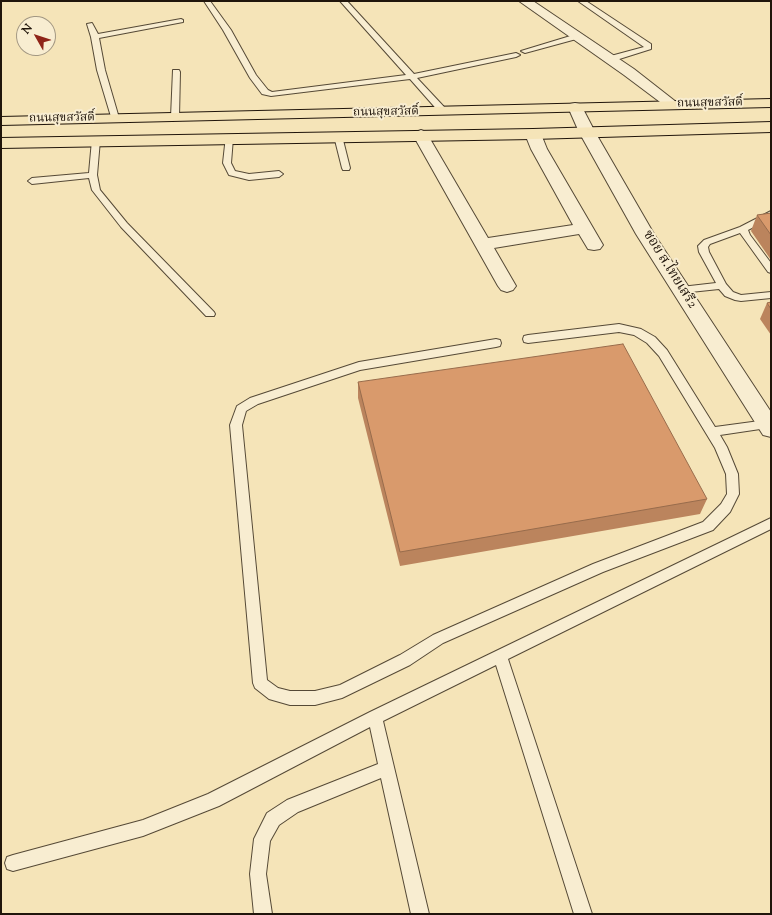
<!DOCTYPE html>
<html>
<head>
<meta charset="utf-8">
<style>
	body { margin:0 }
	#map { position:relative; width:772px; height:915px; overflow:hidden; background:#f5e4b8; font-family:"Sorts Mill Goudy",serif }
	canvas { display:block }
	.frame { position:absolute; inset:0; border:2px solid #20150b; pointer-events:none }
	.north { position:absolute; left:16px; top:16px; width:40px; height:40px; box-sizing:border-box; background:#f8edd1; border:1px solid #a29782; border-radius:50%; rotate:309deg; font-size:11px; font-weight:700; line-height:16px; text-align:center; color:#20150b }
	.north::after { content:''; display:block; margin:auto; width:14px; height:18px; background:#8f2418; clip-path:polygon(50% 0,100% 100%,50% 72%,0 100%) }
</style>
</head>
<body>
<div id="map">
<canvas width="772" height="915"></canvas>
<div class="frame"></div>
<div class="north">N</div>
</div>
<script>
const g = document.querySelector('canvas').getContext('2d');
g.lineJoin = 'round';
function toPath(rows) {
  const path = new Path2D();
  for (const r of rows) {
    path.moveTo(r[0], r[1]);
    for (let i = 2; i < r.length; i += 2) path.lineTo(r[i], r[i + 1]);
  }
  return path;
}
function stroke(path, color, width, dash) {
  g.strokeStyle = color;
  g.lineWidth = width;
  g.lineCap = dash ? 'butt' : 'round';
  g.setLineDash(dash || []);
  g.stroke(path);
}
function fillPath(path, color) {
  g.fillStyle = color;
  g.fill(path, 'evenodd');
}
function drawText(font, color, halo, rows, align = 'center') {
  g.font = font + ' "Sorts Mill Goudy","Noto Serif Thai",serif';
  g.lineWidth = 4;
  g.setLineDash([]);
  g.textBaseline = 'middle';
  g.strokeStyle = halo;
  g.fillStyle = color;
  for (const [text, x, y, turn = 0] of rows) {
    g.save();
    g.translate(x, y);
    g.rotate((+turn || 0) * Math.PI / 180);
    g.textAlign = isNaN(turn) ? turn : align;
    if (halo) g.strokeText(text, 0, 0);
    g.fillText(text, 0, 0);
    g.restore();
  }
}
const lane = toPath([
	[204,1,210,1,231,30,256,75,268,90,272,92,406,75,340,1,347,1,414,74,516,53,520,55,516,57,417,78,446,109,446,113,440,113,410,79,271,96,262,94,250,78,223,30,204,1],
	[578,1,586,1,651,44,651,49,613,61,607,61,607,57,644,47,578,1],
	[181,19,183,20,183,22,99,38,105,70,119,118,115,120,112,120,97,70,91,37,87,24,92,23,98,34,181,19],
	[577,34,580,34,580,38,525,53,521,51,577,34],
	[173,70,179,70,180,72,179,117,175,119,171,117,173,70],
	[335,134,341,134,342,136,350,168,349,170,343,170,342,168,334,136,335,134],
	[226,136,232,136,233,138,231,163,235,171,249,174,279,171,283,174,279,177,249,180,229,175,223,163,226,136],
	[96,137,100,140,97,175,100,190,127,223,214,312,215,314,214,316,206,316,121,227,92,190,89,178,32,184,28,181,32,178,89,173,92,140,96,137],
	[771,211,771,218,748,230,750,235,771,263,771,273,768,272,740,233,710,244,708,247,709,252,726,284,733,292,741,295,771,292,771,298,741,301,735,300,725,296,719,289,681,293,677,292,676,290,677,288,681,287,716,283,699,252,698,246,704,240,740,227,771,211],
	[619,324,641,329,655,337,667,350,715,427,767,420,771,421,771,427,767,428,720,435,727,447,738,474,739,494,730,512,713,530,603,572,443,643,410,665,342,698,315,705,290,705,269,699,255,688,253,683,230,425,237,406,250,398,359,362,496,339,500,340,501,343,500,346,496,347,360,370,258,404,246,411,242,425,267,680,278,688,290,691,315,691,340,685,400,655,433,635,593,564,703,522,721,504,727,494,726,474,715,448,659,356,647,343,634,335,619,332,528,343,524,342,523,339,524,336,528,335,619,324],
	[771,518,771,529,508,659,592,914,574,914,496,665,383,721,429,914,411,914,381,778,298,812,279,825,270,841,266,874,272,914,254,914,250,874,254,839,267,813,287,800,378,764,370,727,219,806,143,836,13,871,7,869,5,863,7,857,13,855,143,820,208,794,370,712,771,518]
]);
const street = toPath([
	[519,1,533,1,634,69,680,105,678,108,673,109,668,108,624,75,519,1],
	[575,103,580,104,582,107,595,132,654,234,771,412,771,437,763,435,636,234,579,132,568,107,570,104,575,103],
	[533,129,538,131,541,134,547,149,603,245,600,249,594,250,588,249,579,234,494,248,516,286,513,290,507,292,501,290,498,286,413,135,416,132,421,130,426,132,488,238,573,225,531,149,525,134,528,131,533,129]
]);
const primary = toPath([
	[771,99,771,107,1,125,1,117,771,99],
	[771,122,771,132,533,139,1,148,1,138,533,129,771,122]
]);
stroke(lane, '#554936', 2);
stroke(street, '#554936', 2);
stroke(primary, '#20150b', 2);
fillPath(lane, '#f8edd1');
fillPath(street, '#f8edd1');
fillPath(primary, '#f5e4b8');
fillPath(toPath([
	[771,213,771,260,751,231,757,215],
	[771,302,771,335,760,319,767,303],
	[358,382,707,499,700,514,400,566,358,398]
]), '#bb845d');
const building = toPath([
	[771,213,771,235,757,215,771,213],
	[771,302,771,309,767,303,771,302],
	[623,344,707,499,400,552,358,382,623,344]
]);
fillPath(building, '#d99a6c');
stroke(building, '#986c4c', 1);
drawText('12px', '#20150b', '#f8edd1', [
	["ถนนสุขสวัสดิ์",710,104,-1],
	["ถนนสุขสวัสดิ์",386,113,-1],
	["ถนนสุขสวัสดิ์",62,119,-1]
]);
drawText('14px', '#20150b', '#f8edd1', [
	["ซอย ส.ไทยเสรี2",669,270,58]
]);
</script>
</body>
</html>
